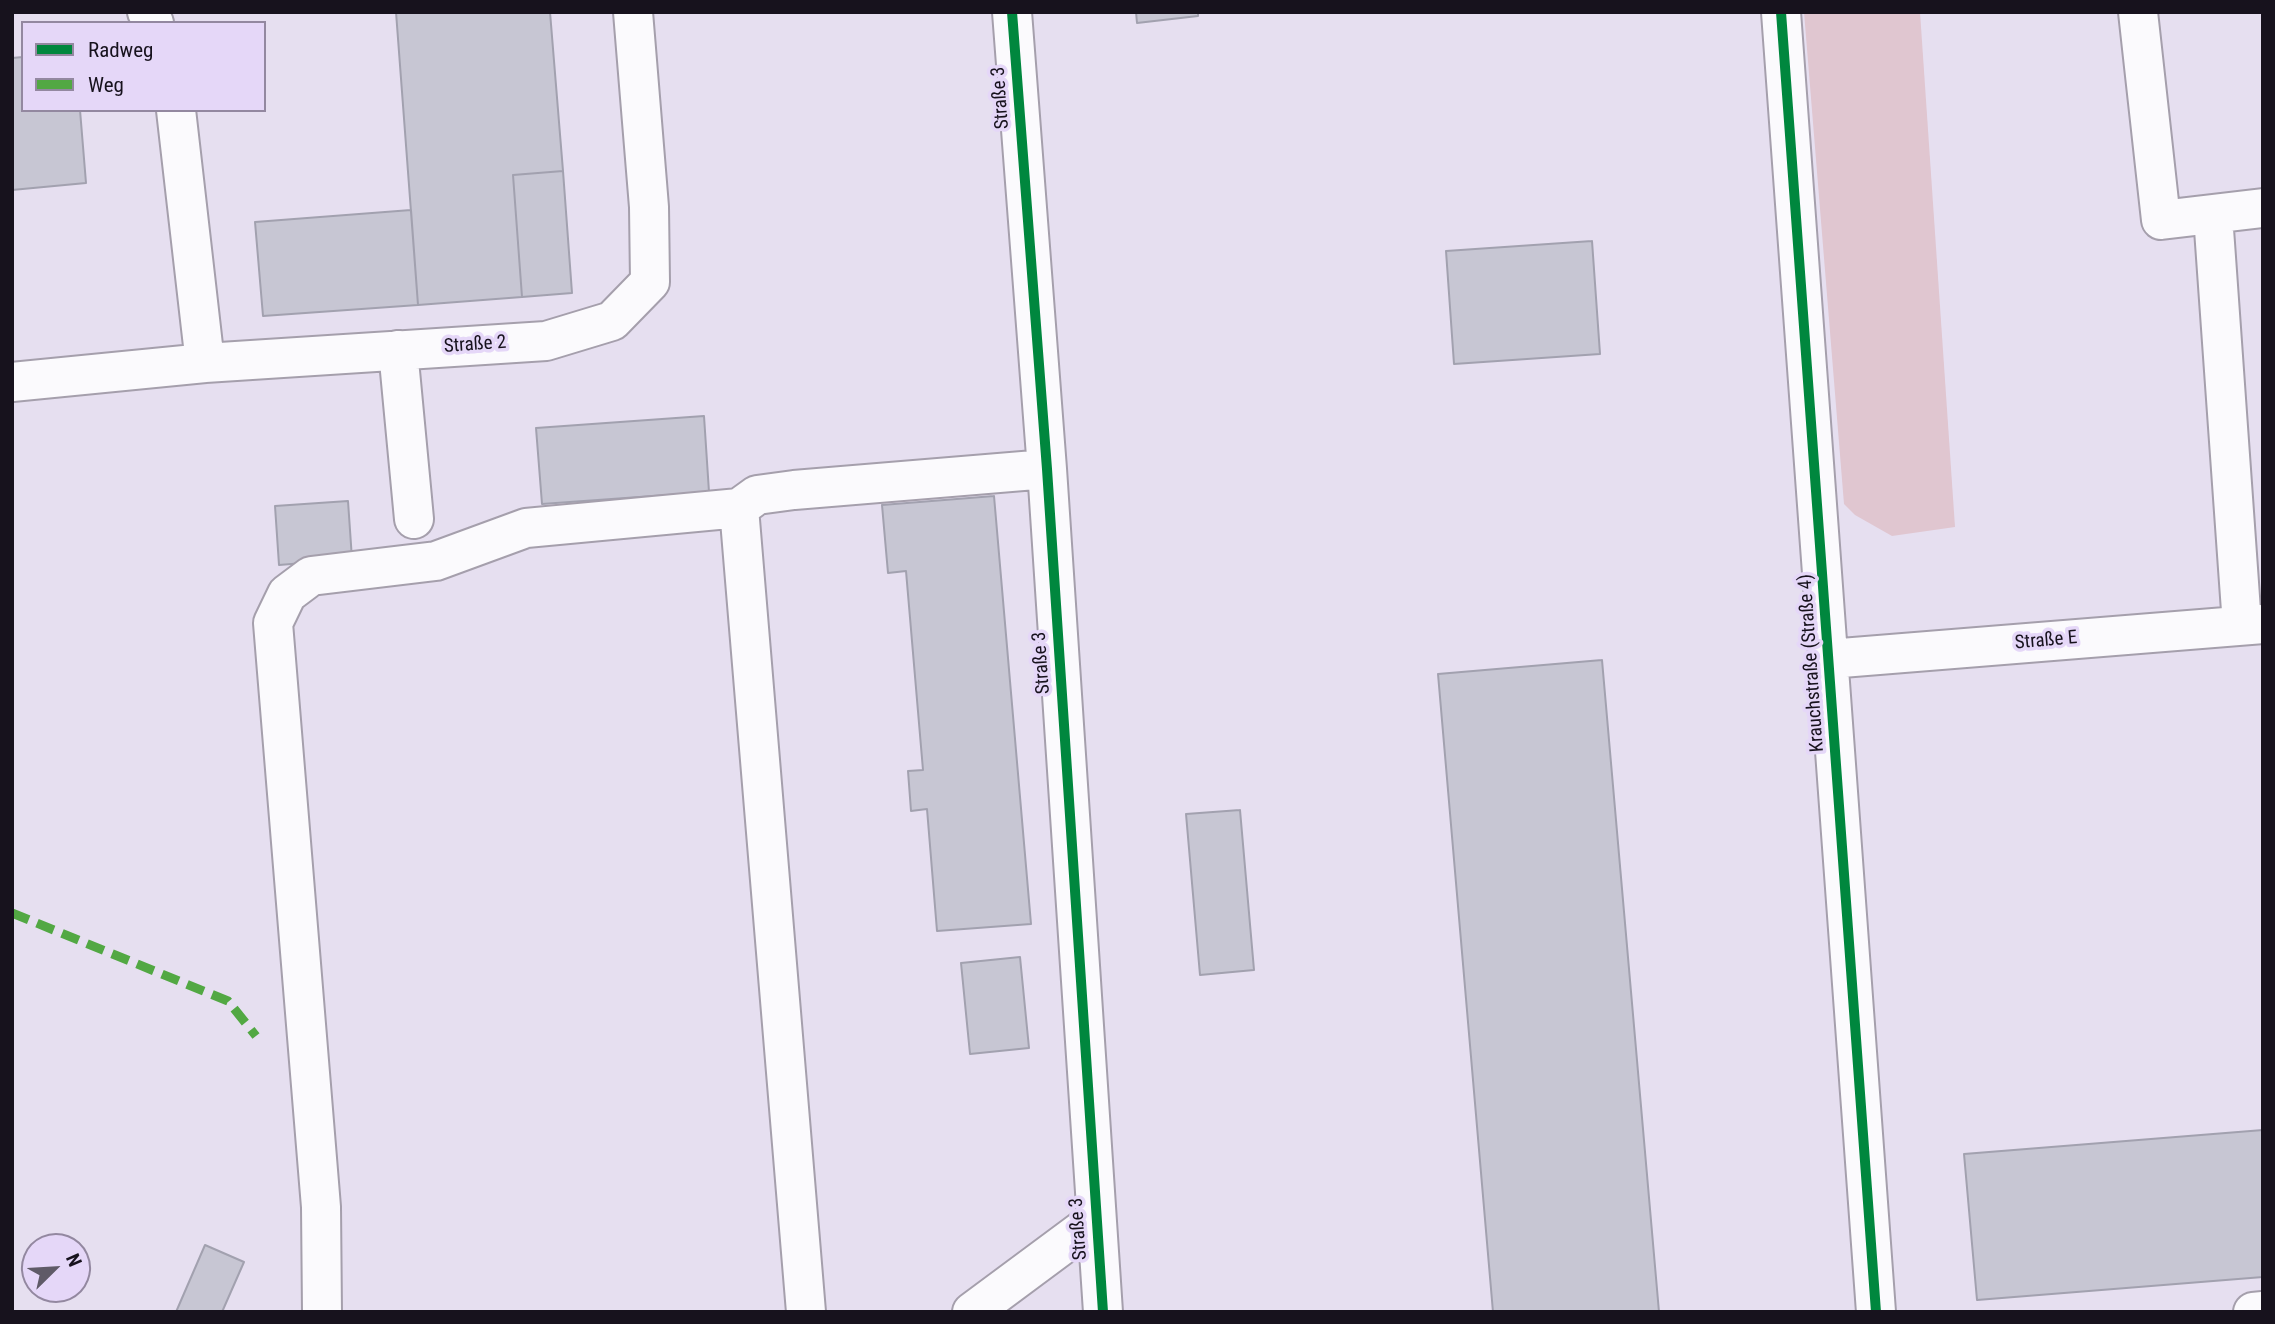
<!DOCTYPE html>
<html>
<head>
<meta charset="utf-8">
<style>
	body { margin:0 }
	#map { position:relative; width:2275px; height:1324px; overflow:hidden; background:#e6dff0; font-family:"Roboto Condensed",sans-serif }
	canvas { display:block }
	.frame { position:absolute; inset:0; border:14px solid #17121d; pointer-events:none }
	.legend { position:absolute; left:21px; top:21px; width:245px; height:91px; box-sizing:border-box; background:#e5d7f8; border:2px solid #9388a0; margin:0; padding:9px 12px; list-style:none; font-size:21px; color:#17121d }
	.legend li { display:flex; align-items:center; gap:14px; height:35px }
	.legend b { width:35px; border:2px solid #9388a0 }
	.north { position:absolute; left:21px; top:1233px; width:70px; height:70px; box-sizing:border-box; background:#e5d7f8; border:2px solid #9388a0; border-radius:50%; rotate:66deg; font-size:19px; font-weight:700; line-height:28px; text-align:center; color:#17121d }
	.north::after { content:''; display:block; margin:auto; width:24px; height:32px; background:#5f5a67; clip-path:polygon(50% 0,100% 100%,50% 72%,0 100%) }
</style>
</head>
<body>
<div id="map">
<canvas width="2275" height="1324"></canvas>
<div class="frame"></div>
<ul class="legend">
<li><b style="height:9px;background:#00873e"></b>Radweg</li>
<li><b style="height:9px;background:#52a843"></b>Weg</li>
</ul>
<div class="north">N</div>
</div>
<script>
const g = document.querySelector('canvas').getContext('2d');
g.lineJoin = 'round';
function fillPath(path, color) {
  g.fillStyle = color;
  g.fill(path, 'evenodd');
}
function toPath(rows) {
  const path = new Path2D();
  for (const r of rows) {
    path.moveTo(r[0], r[1]);
    for (let i = 2; i < r.length; i += 2) path.lineTo(r[i], r[i + 1]);
  }
  return path;
}
function stroke(path, color, width, dash) {
  g.strokeStyle = color;
  g.lineWidth = width;
  g.lineCap = dash ? 'butt' : 'round';
  g.setLineDash(dash || []);
  g.stroke(path);
}
function drawText(font, color, halo, rows, align = 'center') {
  g.font = font + ' "Roboto Condensed",sans-serif';
  g.lineWidth = 7;
  g.setLineDash([]);
  g.textBaseline = 'middle';
  g.strokeStyle = halo;
  g.fillStyle = color;
  for (const [text, x, y, turn = 0] of rows) {
    g.save();
    g.translate(x, y);
    g.rotate((+turn || 0) * Math.PI / 180);
    g.textAlign = isNaN(turn) ? turn : align;
    if (halo) g.strokeText(text, 0, 0);
    g.fillText(text, 0, 0);
    g.restore();
  }
}
fillPath(toPath([
	[1804,12,1920,12,1955,527,1892,536,1855,515,1844,504]
]), '#e0c6d0');
const building = toPath([
	[396,12,550,12,563,171,513,175,522,297,418,305,396,12],
	[1136,12,1198,12,1198,16,1137,23,1136,12],
	[23,57,23,110,80,110,86,183,12,190,12,58,23,57],
	[563,171,572,293,522,297,513,175,563,171],
	[411,210,418,305,263,316,255,222,411,210],
	[1592,241,1600,354,1454,364,1446,251,1592,241],
	[704,416,709,492,542,504,536,428,704,416],
	[994,496,1031,924,937,931,927,809,911,811,908,771,923,770,906,571,888,573,882,505,994,496],
	[348,501,352,559,279,565,275,506,348,501],
	[1602,660,1659,1312,1493,1312,1438,674,1602,660],
	[1240,810,1254,970,1200,975,1186,814,1240,810],
	[1020,957,1029,1048,970,1054,961,963,1020,957],
	[2263,1130,2263,1277,1977,1300,1964,1154,2263,1130],
	[205,1245,244,1262,222,1312,176,1312,205,1245]
]);
fillPath(building, '#c7c6d3');
stroke(building, '#a2a1af', 2);
const minor = toPath([
	[147,12,154,23],
	[1012,12,1047,469,1103,1312],
	[1781,12,1876,1312],
	[2138,12,2161,220,2263,208],
	[176,110,205,363],
	[2213,215,2242,625],
	[398,350,414,519],
	[12,382,205,363,546,341,612,321,650,282,649,207,633,12],
	[1829,659,2263,624],
	[322,1312,321,1207,273,623,287,594,311,576,436,561,526,528,739,508],
	[806,1312,739,508,757,495,794,490,1047,469],
	[972,1312,1096,1220],
	[2253,1312,2263,1311]
]);
stroke(minor, '#a59fac', 42);
stroke(minor, '#fbfafd', 38);
stroke(toPath([
	[12,913,228,1001,256,1036]
]), '#52a843', 9, [18, 9]);
stroke(toPath([
	[1012,12,1047,469,1103,1312],
	[1781,12,1876,1312]
]), '#00873e', 10);
drawText('19px', '#17121d', '#e5d7f8', [
	["Straße 3",1001,98,-94],
	["Straße 2",475,345,-4],
	["Straße E",2046,641,-5],
	["Straße 3",1042,663,-94],
	["Krauchstraße (Straße 4)",1812,663,-94],
	["Straße 3",1079,1229,-94]
]);
</script>
</body>
</html>
